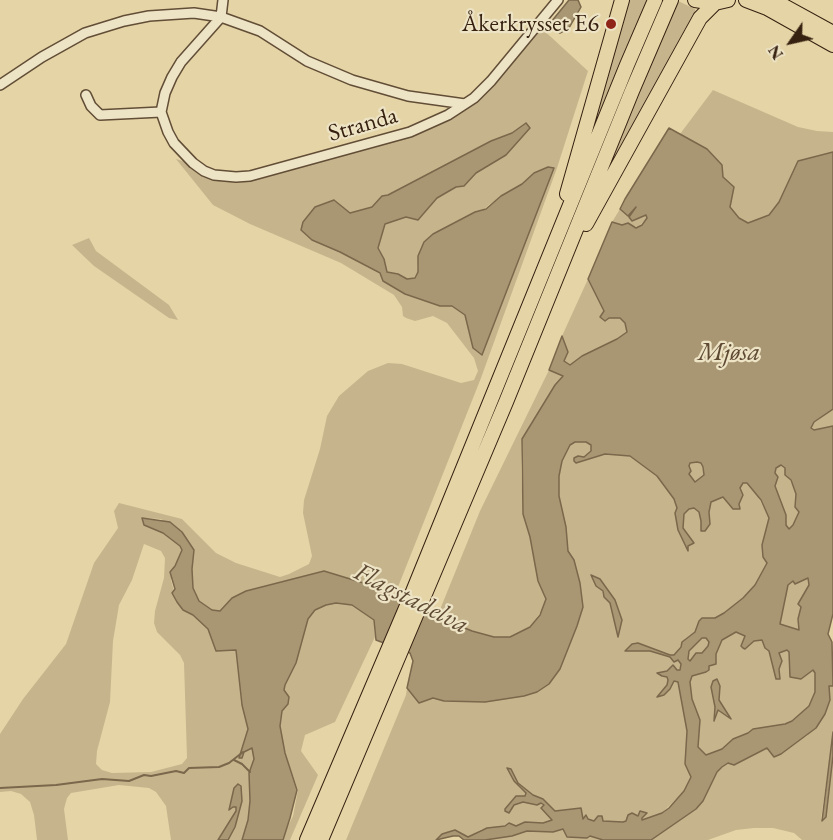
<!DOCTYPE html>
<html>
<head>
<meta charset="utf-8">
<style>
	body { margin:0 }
	#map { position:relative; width:833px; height:840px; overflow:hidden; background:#e4d4a6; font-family:"EB Garamond",serif }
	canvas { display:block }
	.north { position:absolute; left:761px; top:12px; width:60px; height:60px; -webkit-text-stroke:4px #ede3c5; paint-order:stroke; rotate:236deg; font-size:16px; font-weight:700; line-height:24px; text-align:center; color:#362010 }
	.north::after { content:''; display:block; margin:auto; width:21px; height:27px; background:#362010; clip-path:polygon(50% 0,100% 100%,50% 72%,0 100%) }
</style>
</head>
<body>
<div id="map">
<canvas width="833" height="840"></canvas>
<div class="north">N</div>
</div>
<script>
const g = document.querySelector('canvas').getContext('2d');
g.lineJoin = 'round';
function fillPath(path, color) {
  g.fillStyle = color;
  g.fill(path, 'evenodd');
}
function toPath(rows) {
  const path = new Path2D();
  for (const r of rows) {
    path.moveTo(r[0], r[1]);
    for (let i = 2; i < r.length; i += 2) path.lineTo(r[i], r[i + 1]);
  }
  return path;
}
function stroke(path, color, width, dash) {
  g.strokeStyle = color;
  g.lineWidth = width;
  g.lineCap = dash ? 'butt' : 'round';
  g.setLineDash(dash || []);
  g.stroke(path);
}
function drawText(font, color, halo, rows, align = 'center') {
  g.font = font + ' "EB Garamond",serif';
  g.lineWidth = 4.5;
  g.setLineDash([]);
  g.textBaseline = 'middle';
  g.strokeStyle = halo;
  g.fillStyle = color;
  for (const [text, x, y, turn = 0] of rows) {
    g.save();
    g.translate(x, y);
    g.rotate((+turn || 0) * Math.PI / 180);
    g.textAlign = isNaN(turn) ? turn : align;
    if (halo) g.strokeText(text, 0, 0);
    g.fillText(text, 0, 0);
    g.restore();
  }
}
fillPath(toPath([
	[625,0,648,0,576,175],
	[676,0,695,9,696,14,596,196],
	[539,26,588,71,557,168,481,378,394,597,370,585,323,571,246,591,232,598,220,611,212,610,199,601,193,588,192,569,194,550,161,519,142,518,144,525,163,533,180,546,182,551,171,580,177,602,184,610,193,615,208,629,216,651,236,650,242,705,248,729,239,758,243,752,253,747,254,759,249,773,250,801,248,820,242,840,171,840,166,806,156,792,149,788,119,785,71,793,67,798,64,809,68,840,37,840,34,815,30,802,21,794,11,791,0,792,0,734,23,699,66,644,94,563,118,528,114,511,119,503,182,519,216,553,236,563,280,577,289,574,309,564,312,556,303,513,304,500,320,449,327,416,339,396,368,371,388,363,402,364,461,383,474,380,478,371,474,358,447,323,433,316,415,321,406,318,403,316,402,307,394,295,341,263,250,224,213,205,176,159,186,162,205,174,220,179,244,181,429,129,452,117],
	[512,133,506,155,476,173,464,186,456,187,437,198,418,220,406,217,385,224,378,248,384,259,386,272,398,274,407,279,415,278,418,272,417,266,490,204,522,184,534,173,548,167,553,168,482,355,473,348,465,315,452,306,440,306,432,303,340,252,312,240,303,223,315,207,327,202,335,200,350,213,372,207,382,196,388,195,491,141],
	[144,544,161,551,165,558,164,578,155,611,154,623,157,632,180,655,184,663,187,758,182,764,151,772,112,773,102,770,96,764,97,751,110,702,113,641,119,605,132,580],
	[713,90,798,127,817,131,833,132,833,152,798,161,779,202,769,215,758,221,748,223,739,218,730,207,734,187,723,177,707,149,680,134],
	[636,206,630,217,638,218,647,215,647,218,638,227,624,224,617,225,612,222,620,209,623,212,632,211],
	[89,238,96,251,169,305,178,320,169,318,94,266,72,245],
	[588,279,609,318,619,318,625,323,627,332,617,339,582,356,570,365,563,361,562,336],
	[549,370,563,375,555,385,522,439,521,468,523,514,530,537,538,581,546,599,545,606,530,627,521,633,510,637,494,637,472,631,437,617,480,511],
	[833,409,833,426,814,430,811,428,814,422],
	[575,442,586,442,591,445,591,451,584,457,589,459,605,454,630,456,657,476,674,499,677,508,678,530,688,550,686,535,683,528,684,514,689,509,694,508,699,512,701,521,701,531,710,524,709,511,711,502,723,497,733,509,740,508,739,504,743,495,740,488,743,483,747,483,755,491,769,518,762,545,763,557,767,563,755,585,744,598,724,613,715,618,702,618,699,621,695,632,686,638,674,655,670,655,638,643,626,651,650,651,678,659,681,664,681,669,677,670,673,666,667,671,663,671,668,680,667,685,658,696,674,681,678,682,687,731,685,764,691,777,684,791,662,813,642,821,642,818,645,815,639,816,632,813,626,821,623,822,595,821,581,818,575,810,556,812,543,799,533,795,518,783,508,770,520,788,526,793,525,796,516,796,505,809,523,802,537,805,541,803,544,805,541,808,552,820,543,823,525,822,516,826,482,829,468,837,455,830,445,833,436,840,346,840,406,695,407,688,419,703,433,698,444,701,459,701,524,696,563,658,577,626,583,607,580,583,574,560,568,551,566,527,559,496,559,476,562,461,570,445],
	[600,579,615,600,622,620,618,636,610,603,604,597],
	[697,462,701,463,703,467,704,475,696,482,689,474,691,471,689,466,690,463],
	[781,465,785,468,796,494,795,507,799,512,793,525,789,529,786,525,786,515,775,486,776,468],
	[808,577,809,585,798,604,801,607,798,619,800,630,779,624,788,585,793,581],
	[336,603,352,605,374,620,375,637,335,722,305,735,301,751,318,775,290,840,281,840,293,816,298,790,285,753,280,726,282,711,288,704,289,697,284,690,285,685,296,663,308,619,315,610,326,605],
	[737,632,745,636,741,646,743,648,745,648,753,641,762,640,769,651,776,679,780,679,779,669,782,661,779,653,787,650,810,671,813,670,815,673,815,692,809,706,792,721,785,725,753,729,748,733,733,739,722,749,706,755,698,748,700,721,692,699,690,682,692,675,706,672,722,640],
	[702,638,706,638,709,642,708,646,702,653,691,661,688,658,689,651],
	[829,686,833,686,833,736,821,819,826,817,833,756,833,840,802,840,794,833,773,828,754,828,736,830,708,840,651,840,696,809,703,801,717,772,728,763,735,765,768,748,770,749,771,753,807,736],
	[563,829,567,837,587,838,589,836,612,840,485,840,512,836,527,831,553,832]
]), '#c6b58c');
const water = toPath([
	[569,0,578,0,581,7,569,28,560,33,554,30,551,22,569,0],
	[526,123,530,128,506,155,476,173,464,186,456,187,437,198,418,220,406,217,385,224,378,248,384,259,387,272,398,274,407,279,415,278,418,272,418,256,424,242,433,234,475,212,486,209,501,196,522,184,534,173,548,167,554,168,482,355,473,348,465,315,452,306,440,306,405,294,383,281,380,273,340,252,312,240,301,230,303,222,315,207,334,200,350,213,372,207,382,196,388,195,491,141,512,133,526,123],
	[669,128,707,149,722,165,723,177,734,187,730,207,739,218,748,223,769,215,779,202,798,161,833,152,833,409,814,422,811,428,814,430,833,426,833,614,828,634,832,642,833,686,829,686,830,700,825,714,816,728,781,754,774,757,767,748,734,765,728,763,722,767,717,772,703,801,696,809,651,840,603,840,590,836,587,838,567,837,563,829,553,832,527,831,512,836,485,840,464,840,459,836,453,836,436,840,442,834,455,830,468,837,487,828,505,826,509,823,516,826,525,822,543,823,552,820,541,808,544,805,541,803,537,805,523,802,514,805,509,813,505,811,505,809,516,796,525,796,526,793,514,781,507,768,511,769,518,783,533,795,543,799,555,811,581,808,583,819,586,815,588,819,594,821,598,816,602,816,603,821,623,822,626,821,628,815,632,813,638,816,640,811,647,813,642,818,642,820,662,813,669,808,684,791,691,777,685,764,687,731,678,682,674,681,670,689,664,695,657,697,667,685,668,680,667,677,662,676,657,673,667,671,673,665,677,670,680,670,681,664,678,660,674,662,670,657,650,651,625,651,632,644,638,643,670,655,674,655,681,647,682,642,695,632,699,621,702,618,715,618,724,613,743,598,755,585,767,563,763,557,762,545,769,518,761,500,747,483,743,483,740,488,743,495,739,504,740,509,733,509,723,497,711,502,709,512,710,524,705,531,701,531,701,521,699,512,694,508,689,509,684,514,683,528,694,543,688,546,688,551,678,530,675,513,677,508,674,499,657,476,630,456,605,454,576,463,574,461,574,458,578,456,584,457,591,451,591,445,586,442,575,442,570,445,562,461,559,476,559,496,566,527,568,551,574,560,580,583,583,607,577,626,560,669,549,684,537,692,524,696,485,702,444,701,433,698,419,703,407,688,413,661,410,653,376,640,374,620,352,605,336,603,326,605,315,610,308,619,296,663,285,685,284,690,289,697,288,704,282,711,280,726,285,753,297,790,290,818,283,840,242,840,248,820,250,801,249,773,254,759,252,748,244,752,242,758,239,758,248,729,242,705,236,650,216,651,208,629,193,615,183,610,177,602,172,593,175,589,170,572,175,566,182,550,180,546,163,533,144,525,142,518,170,522,182,532,194,550,192,569,193,588,199,601,212,610,220,611,232,598,246,591,324,571,370,585,402,602,472,631,494,637,510,637,530,627,540,615,546,599,538,581,530,537,523,514,522,439,555,385,563,376,549,370,562,336,568,352,564,361,570,365,582,356,617,339,627,332,625,323,620,318,609,318,605,321,600,317,604,311,588,279,612,222,622,225,628,223,636,228,642,225,647,218,646,215,632,221,629,217,636,207,628,216,620,209,625,199,669,128],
	[697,462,701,463,703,467,704,475,695,482,689,474,691,471,689,466,690,463,697,462],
	[781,465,785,468,785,475,791,480,796,494,795,507,799,512,793,525,789,529,786,525,786,515,775,486,778,477,775,473,776,468,781,465],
	[808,578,809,585,798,604,801,607,798,619,799,630,780,624,788,585,793,581,795,584,808,578],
	[736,632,745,636,741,646,743,648,745,649,754,641,762,640,765,648,769,651,776,679,780,679,779,669,782,661,779,653,787,650,789,652,790,677,801,679,813,670,815,673,815,692,809,706,792,721,785,724,753,729,748,733,733,739,722,749,706,755,698,747,700,720,692,699,690,682,692,676,706,672,709,670,709,666,716,664,716,654,722,640,736,632],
	[702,638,706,638,709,642,708,646,702,653,696,653,690,661,688,659,689,651,702,638],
	[591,575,600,579,615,600,622,620,618,637,610,603,604,597,603,591,596,586,591,575],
	[717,679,720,686,719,700,731,719,718,710,714,721,715,707,711,687,713,681,717,679],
	[833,732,833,756,826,817,822,821,833,732],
	[238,784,241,786,242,801,235,827,228,840,218,840,236,811,236,807,233,807,229,810,234,788,238,784]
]);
fillPath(water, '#a99773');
stroke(water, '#7b674b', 1.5);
stroke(toPath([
	[234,760,242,764,250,772],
	[0,788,56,785,102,779,129,781,144,775,151,776,176,771,184,773,189,768,219,767,229,763,243,752]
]), '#7b674b', 2);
const minor = toPath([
	[223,0,221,17,181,62,172,77,165,93,161,112,168,132,174,143,193,163,204,171,214,175,236,177,250,176,410,132,448,115,474,98,491,81,558,0],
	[0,85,42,57,85,33,124,21,149,16,194,13,221,17,260,31,307,61,352,80,408,96,465,104],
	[86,95,91,106,100,115,161,112]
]);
const highway = toPath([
	[695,0,715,3,728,0],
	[746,0,767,8,833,45],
	[773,0,833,33],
	[567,194,622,0],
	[586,224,700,18,715,3],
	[307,840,412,594,627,65,655,0],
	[321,840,506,402,632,91,671,0]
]);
stroke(minor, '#624d36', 12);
stroke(highway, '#362010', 16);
stroke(minor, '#ede3c5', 9);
stroke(highway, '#e4d4a6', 14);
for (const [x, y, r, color] of [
	[611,24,6,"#8f2418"]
]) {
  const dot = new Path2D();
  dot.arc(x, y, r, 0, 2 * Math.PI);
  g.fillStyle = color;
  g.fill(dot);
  stroke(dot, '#ede3c5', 2);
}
drawText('24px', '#362010', '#ede3c5', [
	["Åkerkrysset E6",599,24]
], 'right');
drawText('24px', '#362010', '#ede3c5', [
	["Stranda",363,125,-16]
]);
drawText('italic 26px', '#5e4a33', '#ede3c5', [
	["Mjøsa",729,353],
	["Flagstadelva",411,599,27]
]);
</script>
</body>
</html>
